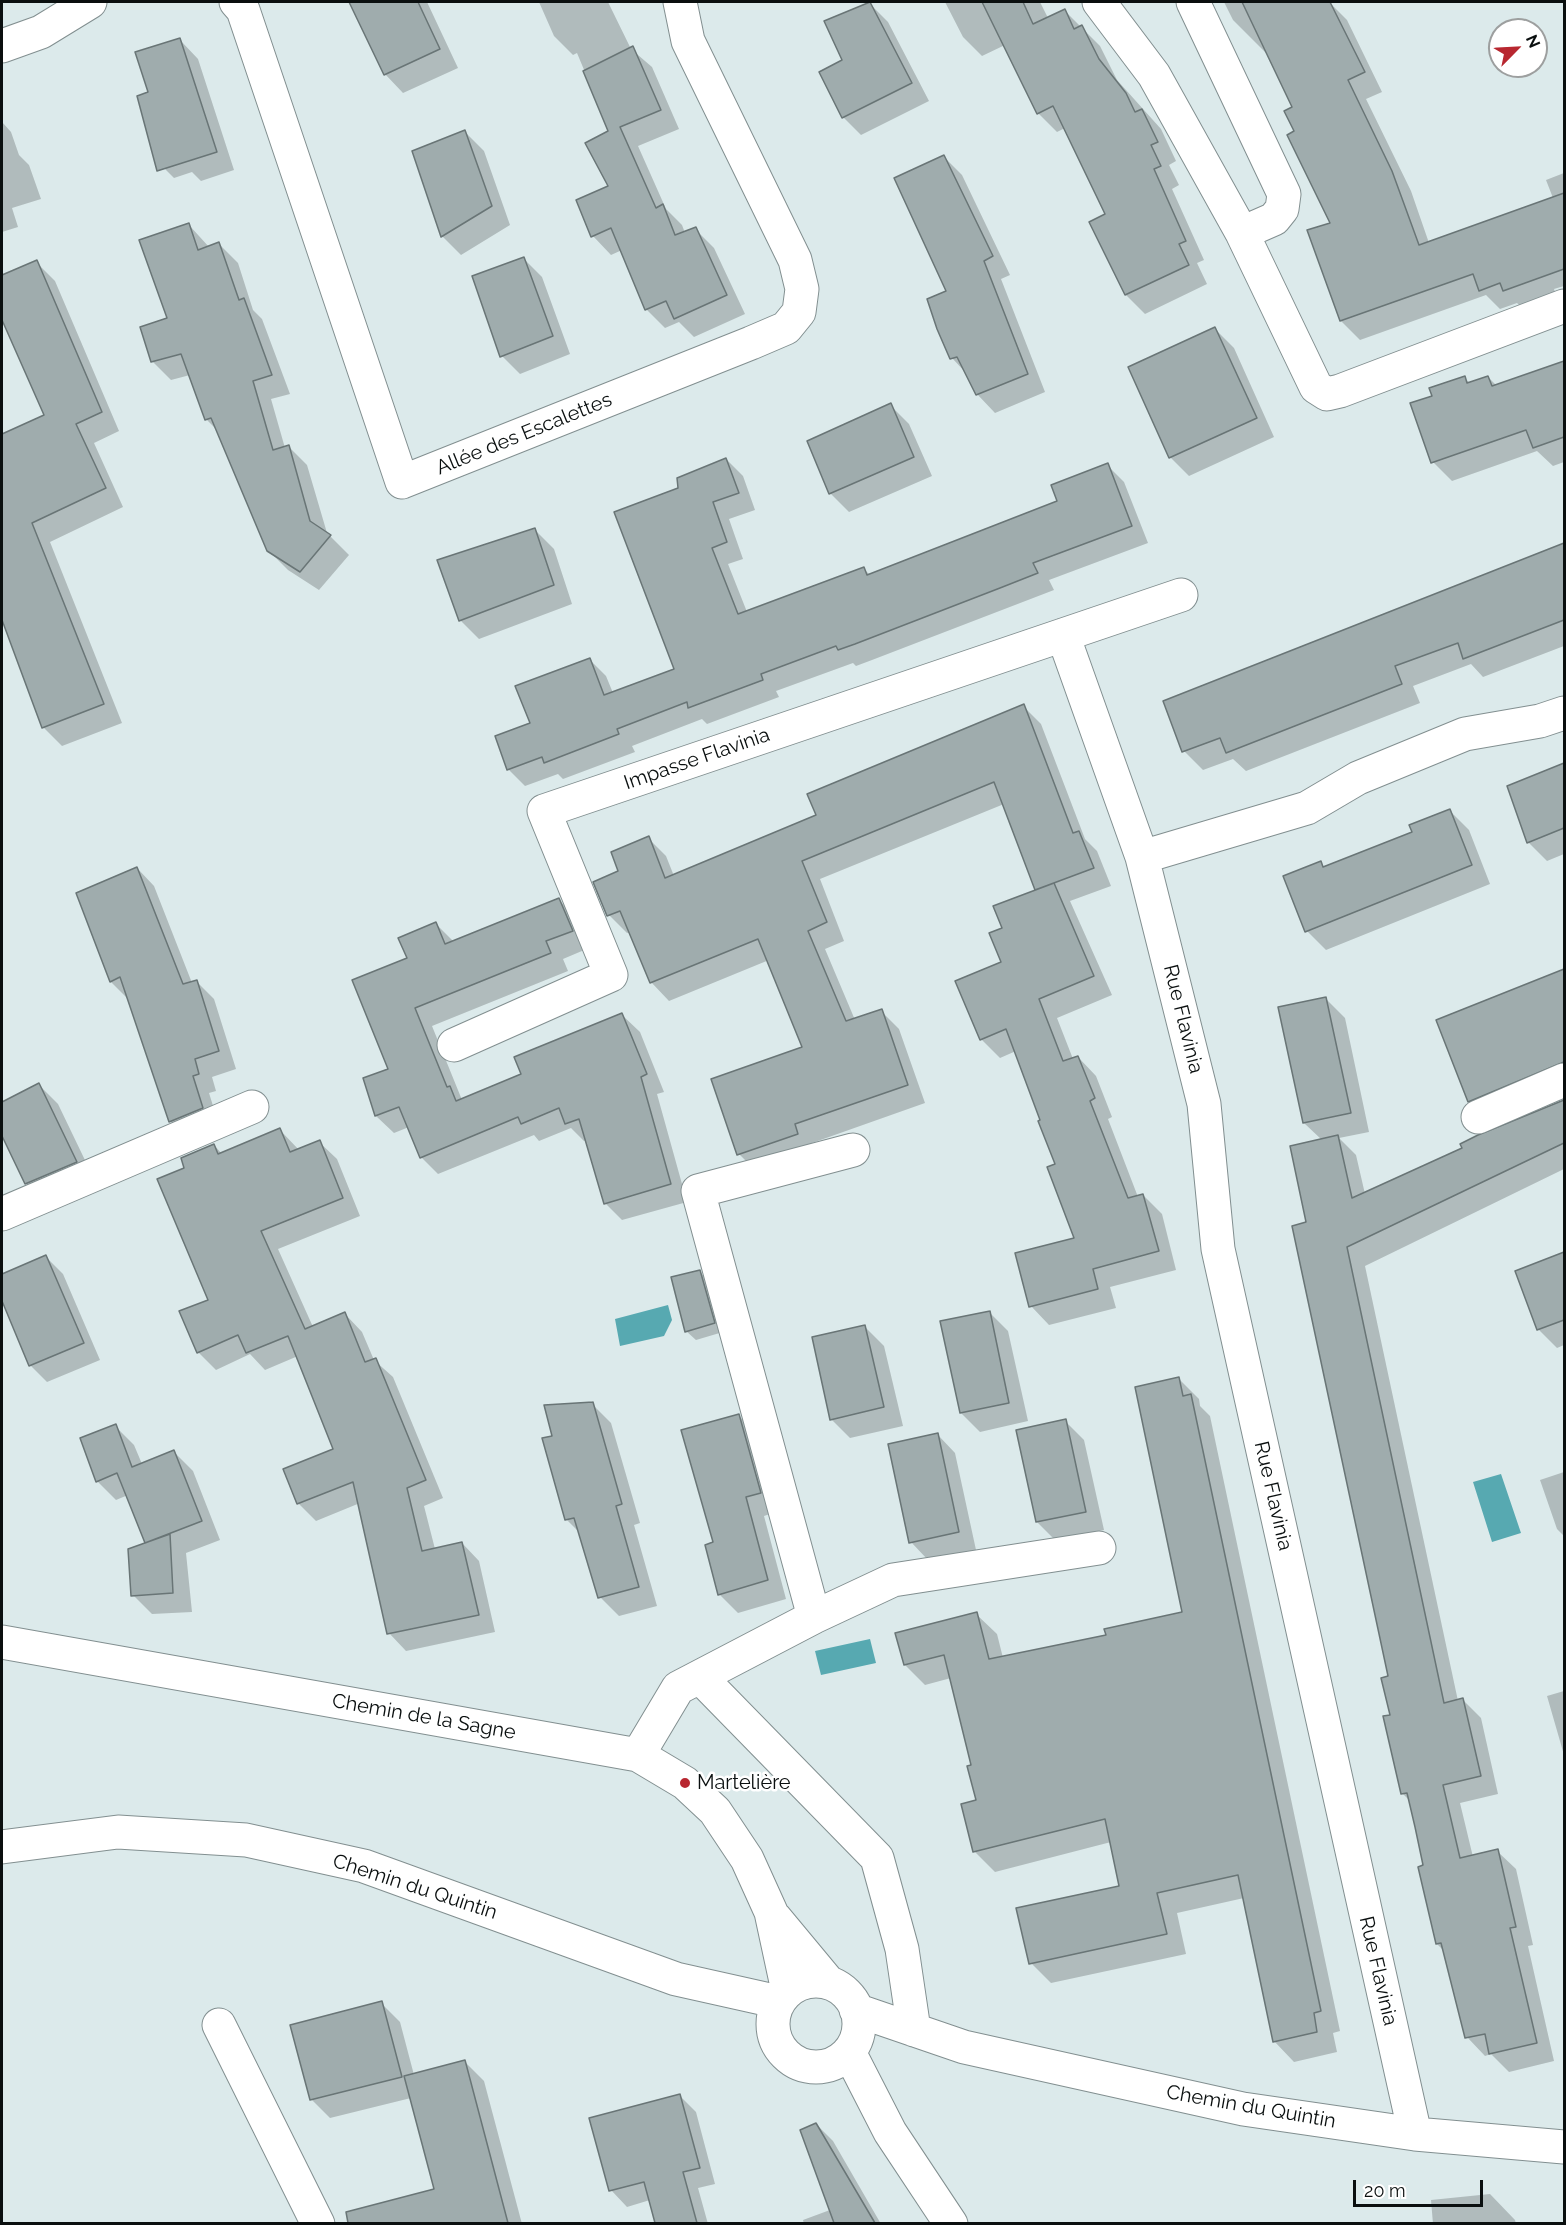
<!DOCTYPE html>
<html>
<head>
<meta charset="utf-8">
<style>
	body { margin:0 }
	#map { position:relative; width:1566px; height:2225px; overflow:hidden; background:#dceaeb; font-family:Raleway,sans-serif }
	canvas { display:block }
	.frame { position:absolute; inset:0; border:3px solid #0a0f0f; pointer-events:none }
	.north { position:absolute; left:1488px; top:18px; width:60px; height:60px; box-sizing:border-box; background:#fff; border:2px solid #9d9f9f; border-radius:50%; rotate:66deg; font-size:16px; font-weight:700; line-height:24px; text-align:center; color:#0a0f0f }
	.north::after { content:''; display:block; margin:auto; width:21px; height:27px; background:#b82730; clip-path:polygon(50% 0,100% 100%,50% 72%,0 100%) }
	.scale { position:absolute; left:1353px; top:2180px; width:130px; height:27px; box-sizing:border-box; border:3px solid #0a0f0f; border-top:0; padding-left:8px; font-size:18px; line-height:21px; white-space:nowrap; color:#0a0f0f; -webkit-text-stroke:4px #fff; paint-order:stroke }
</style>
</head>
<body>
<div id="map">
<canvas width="1566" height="2225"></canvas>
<div class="frame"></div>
<div class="north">N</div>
<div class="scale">20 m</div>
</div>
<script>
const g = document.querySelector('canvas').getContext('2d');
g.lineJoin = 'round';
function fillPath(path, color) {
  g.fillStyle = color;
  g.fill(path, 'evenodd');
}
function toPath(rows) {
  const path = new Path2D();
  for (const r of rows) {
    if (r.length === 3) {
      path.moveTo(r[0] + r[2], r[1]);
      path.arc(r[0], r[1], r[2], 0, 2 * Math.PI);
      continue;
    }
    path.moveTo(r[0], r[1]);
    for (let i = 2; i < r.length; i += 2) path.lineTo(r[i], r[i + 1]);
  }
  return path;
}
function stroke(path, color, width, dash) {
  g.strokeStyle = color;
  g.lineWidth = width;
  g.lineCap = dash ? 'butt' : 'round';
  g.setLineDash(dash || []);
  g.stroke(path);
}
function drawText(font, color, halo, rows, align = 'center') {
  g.font = font + ' Raleway,sans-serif';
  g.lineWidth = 5;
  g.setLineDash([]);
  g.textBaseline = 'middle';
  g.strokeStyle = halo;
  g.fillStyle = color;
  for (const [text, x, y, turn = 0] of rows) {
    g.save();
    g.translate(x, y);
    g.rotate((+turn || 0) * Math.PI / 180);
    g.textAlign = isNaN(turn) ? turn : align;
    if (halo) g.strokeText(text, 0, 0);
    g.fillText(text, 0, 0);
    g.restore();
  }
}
fillPath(toPath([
	[668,1305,672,1320,664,1336,620,1346,615,1319],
	[1501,1474,1521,1533,1492,1542,1473,1482],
	[870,1639,876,1663,821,1675,815,1651]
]), '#57a9b1');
fillPath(toPath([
	[351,2,427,2,458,68,403,93,385,74],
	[539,2,608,2,631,49,652,67,679,129,638,146,666,209,682,225,685,233,695,229,714,248,745,314,694,337,679,322,665,328,646,309,622,250,611,255,593,236,578,201,610,187,610,132,577,53,573,55,554,36],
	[945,2,1040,2,1048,18,1065,11,1100,46,1117,80,1161,129,1176,161,1169,165,1179,185,1172,189,1204,260,1197,263,1207,284,1145,314,1126,295,1091,222,1107,214,1065,128,1057,132,1038,113,1005,45,982,56,963,37],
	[1224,2,1319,2,1321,5,1329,2,1347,20,1382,92,1366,99,1411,191,1429,243,1553,198,1546,180,1564,173,1564,286,1554,289,1557,297,1523,309,1517,303,1500,309,1486,295,1360,340,1341,321,1332,223,1296,132,1294,108,1269,56,1233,20],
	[870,4,888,22,929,101,861,135,843,117,844,61],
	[180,40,198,59,234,170,201,181,192,172,174,178,155,159,150,93],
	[2,122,11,132,19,155,29,165,41,199,12,208,18,227,2,232],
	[465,132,484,151,510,225,461,255,442,236,414,152],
	[944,157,962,175,1010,275,1001,279,1045,392,995,413,977,394,967,374,952,358],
	[189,225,209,247,219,244,238,263,253,310,262,319,290,394,271,399,285,448,288,446,307,465,327,533,349,555,319,590,288,570,268,550,218,431,206,419,190,375,171,380,152,361,169,319],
	[524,259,542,277,570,354,520,374,502,356],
	[36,262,55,281,119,431,94,443,123,507,50,542,122,723,62,746,43,727,2,616,2,494,45,475,46,416,2,315,2,277],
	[1215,329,1234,348,1274,437,1189,476,1170,457],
	[1564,363,1564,462,1553,466,1537,451,1452,481,1433,462,1412,404,1433,397,1464,378,1470,383,1488,377,1497,386],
	[890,405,909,424,932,476,849,512,830,493],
	[726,459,743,476,755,510,729,519,743,559,728,564,747,612,864,569,871,576,1059,502,1107,465,1124,482,1148,543,1049,580,1054,590,872,660,856,666,853,663,776,691,779,697,707,724,702,719,632,746,635,752,563,779,558,774,525,786,508,769,532,724,589,659,606,676,613,693,676,669,680,489],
	[535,530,554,549,572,604,479,639,460,620],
	[1564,544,1564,646,1483,677,1471,664,1413,686,1420,703,1246,771,1233,759,1203,770,1184,751,1165,702],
	[1023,706,1041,724,1085,839,1097,851,1111,886,1070,901,1112,995,1057,1018,1073,1059,1078,1057,1096,1076,1112,1117,1108,1119,1138,1197,1143,1195,1162,1214,1176,1270,1110,1287,1116,1308,1049,1325,1031,1306,1076,1239,1056,1164,1016,1051,1000,1058,981,1039,1003,963,1004,928,1038,891,1004,804,820,879,844,941,825,949,855,1020,881,1011,899,1029,925,1103,812,1143,815,1152,757,1172,739,1154,804,1048,769,960,669,1001,651,982,631,932,627,933,609,915,620,872,648,838,666,856,674,876,818,816],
	[1564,765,1564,854,1547,861,1528,842,1509,787],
	[1450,811,1469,830,1490,884,1326,950,1307,931,1320,863,1325,868,1414,833],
	[137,868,154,886,192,983,196,981,214,999,236,1069,212,1077,216,1091,209,1093,219,1125,187,1139,170,1121,129,1000,111,982,78,893],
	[559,900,576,917,589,948,563,959,568,971,432,1026,462,1100,523,1075,622,1015,640,1032,664,1092,657,1094,687,1202,622,1220,605,1203,587,1140,584,1141,571,1128,539,1141,534,1135,438,1174,421,1157,409,1127,394,1133,376,1116,365,1079,390,1069,408,959,436,924,454,942],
	[1564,971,1564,1085,1487,1119,1469,1101,1438,1021],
	[1326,999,1345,1018,1369,1132,1339,1138,1356,1155,1365,1194,1464,1149,1479,1137,1564,1102,1564,1169,1365,1266,1458,1701,1463,1700,1481,1718,1498,1794,1460,1803,1473,1857,1497,1851,1516,1869,1533,1945,1528,1946,1554,2061,1509,2072,1491,2054,1485,2056,1467,2037,1445,1952,1437,1944,1425,1866,1410,1801,1402,1793,1391,1716,1390,1678,1308,1223,1322,1140,1304,1123],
	[39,1085,58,1104,95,1181,45,1202,26,1183,2,1132,2,1103],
	[280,1130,299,1150,319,1142,337,1159,360,1216,278,1249,313,1327,345,1314,362,1332,374,1360,393,1377,443,1498,424,1506,435,1549,462,1543,479,1561,495,1632,406,1651,389,1633,360,1503,316,1521,298,1503,335,1450,298,1356,265,1370,250,1354,216,1370,198,1352,210,1300,186,1169,214,1145,222,1154],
	[1564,1254,1564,1345,1557,1348,1538,1329,1517,1272],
	[46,1257,63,1274,100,1360,47,1382,30,1365,2,1297,2,1276],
	[700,1272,709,1281,723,1332,696,1340,686,1331],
	[989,1312,1008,1331,1028,1421,980,1432,961,1413],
	[865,1327,884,1346,903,1426,850,1438,831,1419],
	[1178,1378,1199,1399,1200,1406,1210,1416,1340,2031,1333,2033,1337,2052,1294,2062,1274,2041,1244,1898,1177,1913,1186,1954,1051,1983,1031,1963,1120,1887,1111,1842,995,1872,975,1852,963,1805,977,1802,973,1766,951,1678,925,1685,905,1665,976,1614,997,1634,1003,1658,1108,1636,1184,1613],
	[592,1404,611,1423,640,1523,634,1525,657,1606,619,1616,600,1597,580,1533,567,1520,544,1439,554,1437],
	[739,1416,758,1435,779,1511,764,1516,786,1599,738,1613,719,1594,715,1543],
	[1065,1421,1084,1440,1104,1530,1056,1541,1037,1522],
	[115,1426,134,1445,142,1464,174,1452,193,1471,220,1540,186,1553,192,1612,152,1614,133,1595,147,1544,128,1495,116,1500,97,1481],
	[938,1435,955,1453,976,1550,928,1560,911,1542],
	[1564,1472,1564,1536,1557,1529,1540,1480],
	[1564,1691,1564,1755,1547,1696],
	[381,2003,400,2022,414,2075,465,2062,484,2081,522,2224,387,2224,381,2204,435,2190,411,2098,330,2118,311,2099],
	[680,2096,696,2112,715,2184,698,2188,708,2224,657,2224,650,2200,627,2207,611,2190],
	[816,2124,833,2141,881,2224,804,2224,803,2220,830,2210],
	[1490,2194,1515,2220,1516,2224,1433,2224,1431,2200]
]), '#0003');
const building = toPath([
	[349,2,418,2,440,49,384,75,349,2],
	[870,2,912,83,842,118,819,72,842,60,824,21,870,2],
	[982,2,1023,2,1033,24,1065,9,1074,29,1082,25,1099,59,1126,93,1135,112,1142,109,1158,142,1151,145,1161,166,1154,169,1186,241,1179,244,1189,265,1125,295,1089,222,1105,214,1053,106,1037,114,982,2],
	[1242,2,1330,2,1365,72,1348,80,1392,171,1419,245,1564,193,1564,269,1503,291,1500,283,1479,291,1473,274,1340,321,1307,230,1330,223,1287,135,1294,131,1284,111,1292,107,1242,2],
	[180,38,217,152,157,171,137,96,148,92,135,52,180,38],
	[633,46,661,110,620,127,656,208,663,204,675,235,696,227,727,295,674,319,666,301,645,310,611,228,591,237,576,200,608,186,585,143,608,131,583,71,633,46],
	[465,130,492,206,441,237,412,151,465,130],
	[944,155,993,256,984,261,1028,374,976,395,957,357,950,359,937,329,927,299,946,291,894,178,944,155],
	[189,223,198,250,219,242,239,300,244,298,272,375,253,381,273,450,289,445,310,521,331,535,300,572,267,551,211,418,205,420,181,354,151,362,140,327,167,318,139,240,189,223],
	[524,257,553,336,500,357,472,276,524,257],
	[37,260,102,412,76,424,106,488,32,523,104,704,42,728,2,620,2,434,44,415,2,320,2,275,37,260],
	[1215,327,1257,418,1169,458,1128,367,1215,327],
	[1564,361,1564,437,1533,448,1526,430,1431,463,1410,403,1432,396,1429,388,1465,376,1467,383,1488,376,1492,386,1564,361],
	[891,403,914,457,829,494,807,441,891,403],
	[726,458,739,493,713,502,727,542,712,548,738,614,864,567,867,575,1057,501,1051,485,1108,463,1132,526,1033,563,1038,573,1000,588,855,644,838,650,836,646,761,674,763,680,688,708,687,702,617,729,619,734,544,763,542,757,507,770,495,736,530,723,515,686,590,658,604,695,674,669,614,512,678,488,677,478,726,458],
	[535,528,554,585,459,621,437,560,535,528],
	[1564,543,1564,620,1463,659,1458,643,1395,666,1402,684,1226,753,1220,738,1182,752,1163,701,1564,543],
	[1024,704,1073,833,1079,831,1094,868,1035,890,994,782,802,861,827,922,808,931,846,1021,882,1009,908,1085,795,1124,798,1134,737,1155,711,1079,802,1047,758,939,650,983,620,911,607,916,593,882,618,871,611,852,649,836,665,878,816,815,807,794,1024,704],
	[1564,763,1564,828,1527,843,1507,786,1564,763],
	[1450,809,1472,865,1305,932,1283,876,1321,861,1323,867,1412,832,1409,825,1450,809],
	[137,867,183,984,197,980,219,1051,195,1059,199,1074,193,1076,203,1108,169,1122,120,977,110,982,76,893,137,867],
	[1054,883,1094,976,1039,999,1063,1061,1078,1056,1095,1098,1090,1101,1128,1198,1143,1194,1159,1251,1093,1269,1098,1289,1029,1307,1015,1253,1074,1238,1047,1167,1055,1164,1038,1121,1040,1120,1006,1029,980,1040,955,981,1001,962,989,933,1002,928,993,906,1054,883],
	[559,898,573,931,546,941,551,953,415,1008,447,1087,450,1086,456,1101,521,1074,514,1057,622,1013,647,1074,641,1077,671,1184,604,1204,579,1119,565,1124,559,1108,521,1124,518,1117,420,1158,399,1107,375,1116,363,1078,388,1069,352,980,407,958,398,938,436,922,445,944,559,898],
	[1564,969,1564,1062,1468,1102,1436,1020,1564,969],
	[1326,997,1351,1113,1303,1123,1278,1007,1326,997],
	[39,1083,77,1162,25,1184,2,1136,2,1102,39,1083],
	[1564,1100,1564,1143,1347,1247,1444,1703,1463,1698,1481,1776,1443,1785,1460,1858,1498,1849,1516,1927,1510,1928,1537,2043,1489,2054,1485,2034,1465,2038,1441,1943,1436,1944,1418,1867,1423,1865,1415,1827,1407,1793,1401,1794,1383,1716,1390,1715,1381,1678,1388,1676,1292,1226,1306,1222,1290,1146,1338,1135,1352,1198,1462,1148,1460,1144,1478,1135,1564,1100],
	[280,1128,290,1152,320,1140,343,1198,261,1231,305,1329,345,1312,365,1362,376,1358,426,1480,407,1488,422,1551,462,1542,479,1615,387,1634,353,1482,297,1504,283,1469,333,1449,288,1336,246,1353,238,1335,197,1353,179,1311,208,1300,157,1179,184,1168,181,1158,214,1144,218,1154,280,1128],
	[1564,1252,1564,1320,1537,1330,1515,1271,1564,1252],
	[46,1255,84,1343,29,1366,2,1301,2,1274,46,1255],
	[700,1270,715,1323,685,1332,671,1277,700,1270],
	[990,1311,1009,1403,960,1413,940,1321,990,1311],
	[865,1325,884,1407,830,1420,812,1337,865,1325],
	[1179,1377,1183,1396,1191,1394,1321,2011,1314,2013,1317,2032,1273,2042,1238,1875,1157,1893,1167,1934,1029,1964,1016,1908,1119,1886,1105,1819,973,1852,961,1804,976,1800,967,1766,971,1765,944,1655,904,1665,895,1633,977,1612,989,1659,1106,1635,1104,1629,1182,1612,1135,1387,1179,1377],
	[593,1402,622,1504,616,1506,639,1587,598,1598,574,1518,565,1520,542,1438,552,1436,544,1405,593,1402],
	[739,1414,761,1493,746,1497,768,1580,718,1595,705,1545,713,1542,681,1430,739,1414],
	[1066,1419,1086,1512,1036,1522,1016,1430,1066,1419],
	[116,1424,132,1467,174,1450,202,1521,145,1543,117,1473,96,1482,80,1438,116,1424],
	[938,1433,959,1532,909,1543,888,1444,938,1433],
	[170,1534,173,1593,131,1596,128,1549,170,1534],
	[382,2001,402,2077,310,2100,290,2025,382,2001],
	[465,2060,508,2223,348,2223,346,2212,434,2189,404,2076,465,2060],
	[680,2094,700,2168,683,2172,697,2223,655,2223,644,2182,609,2191,589,2118,680,2094],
	[816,2123,875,2223,834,2223,800,2130,816,2123]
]);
fillPath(building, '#9facad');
stroke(building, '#697576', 1.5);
const minor = toPath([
	[236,2,243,10,402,482,751,343,786,328,799,312,802,289,795,260,688,41,680,2],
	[1099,2,1154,75,1242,233,1316,387,1327,394,1340,391,1564,306],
	[1193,2,1284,194,1282,209,1274,219,1242,233],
	[2,46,41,32,90,2],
	[1063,635,1142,857,1204,1104,1218,1249,1415,2134],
	[1142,857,1307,808,1358,778,1465,734,1540,721,1564,713],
	[454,1045,611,975,544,811,1181,595],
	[1478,1117,1564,1080],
	[2,1214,252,1107],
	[814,1617,698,1191,853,1150],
	[2,1642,638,1755,685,1783,715,1811,747,1859,771,1912,788,1991],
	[700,1677,877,1858,902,1949,914,2030],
	[638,1755,678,1688,814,1617,893,1580,1099,1548],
	[2,1847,118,1832,246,1840,364,1866,676,1979,779,2002],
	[775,1918,829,1983],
	[816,2024,43],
	[856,2010,964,2047,1243,2109,1415,2134,1564,2147],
	[219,2025,318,2224],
	[849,2052,890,2132,951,2224]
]);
stroke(minor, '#828f90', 35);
stroke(minor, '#fff', 33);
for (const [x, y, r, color] of [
	[685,1783,6,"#b82730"]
]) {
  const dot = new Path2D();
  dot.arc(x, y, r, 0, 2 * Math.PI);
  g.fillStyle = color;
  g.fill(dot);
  stroke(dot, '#fff', 2);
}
drawText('20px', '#0a0f0f', '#fff', [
	["Allée des Escalettes",524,434,-22],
	["Impasse Flavinia",697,759,-19],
	["Rue Flavinia",1183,1019,76],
	["Rue Flavinia",1273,1496,77],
	["Chemin de la Sagne",424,1717,10],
	["Chemin du Quintin",415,1887,18],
	["Rue Flavinia",1378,1971,77],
	["Chemin du Quintin",1251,2107,10]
]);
drawText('20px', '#0a0f0f', '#fff', [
	["Martelière",697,1783]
], 'left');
</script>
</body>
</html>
